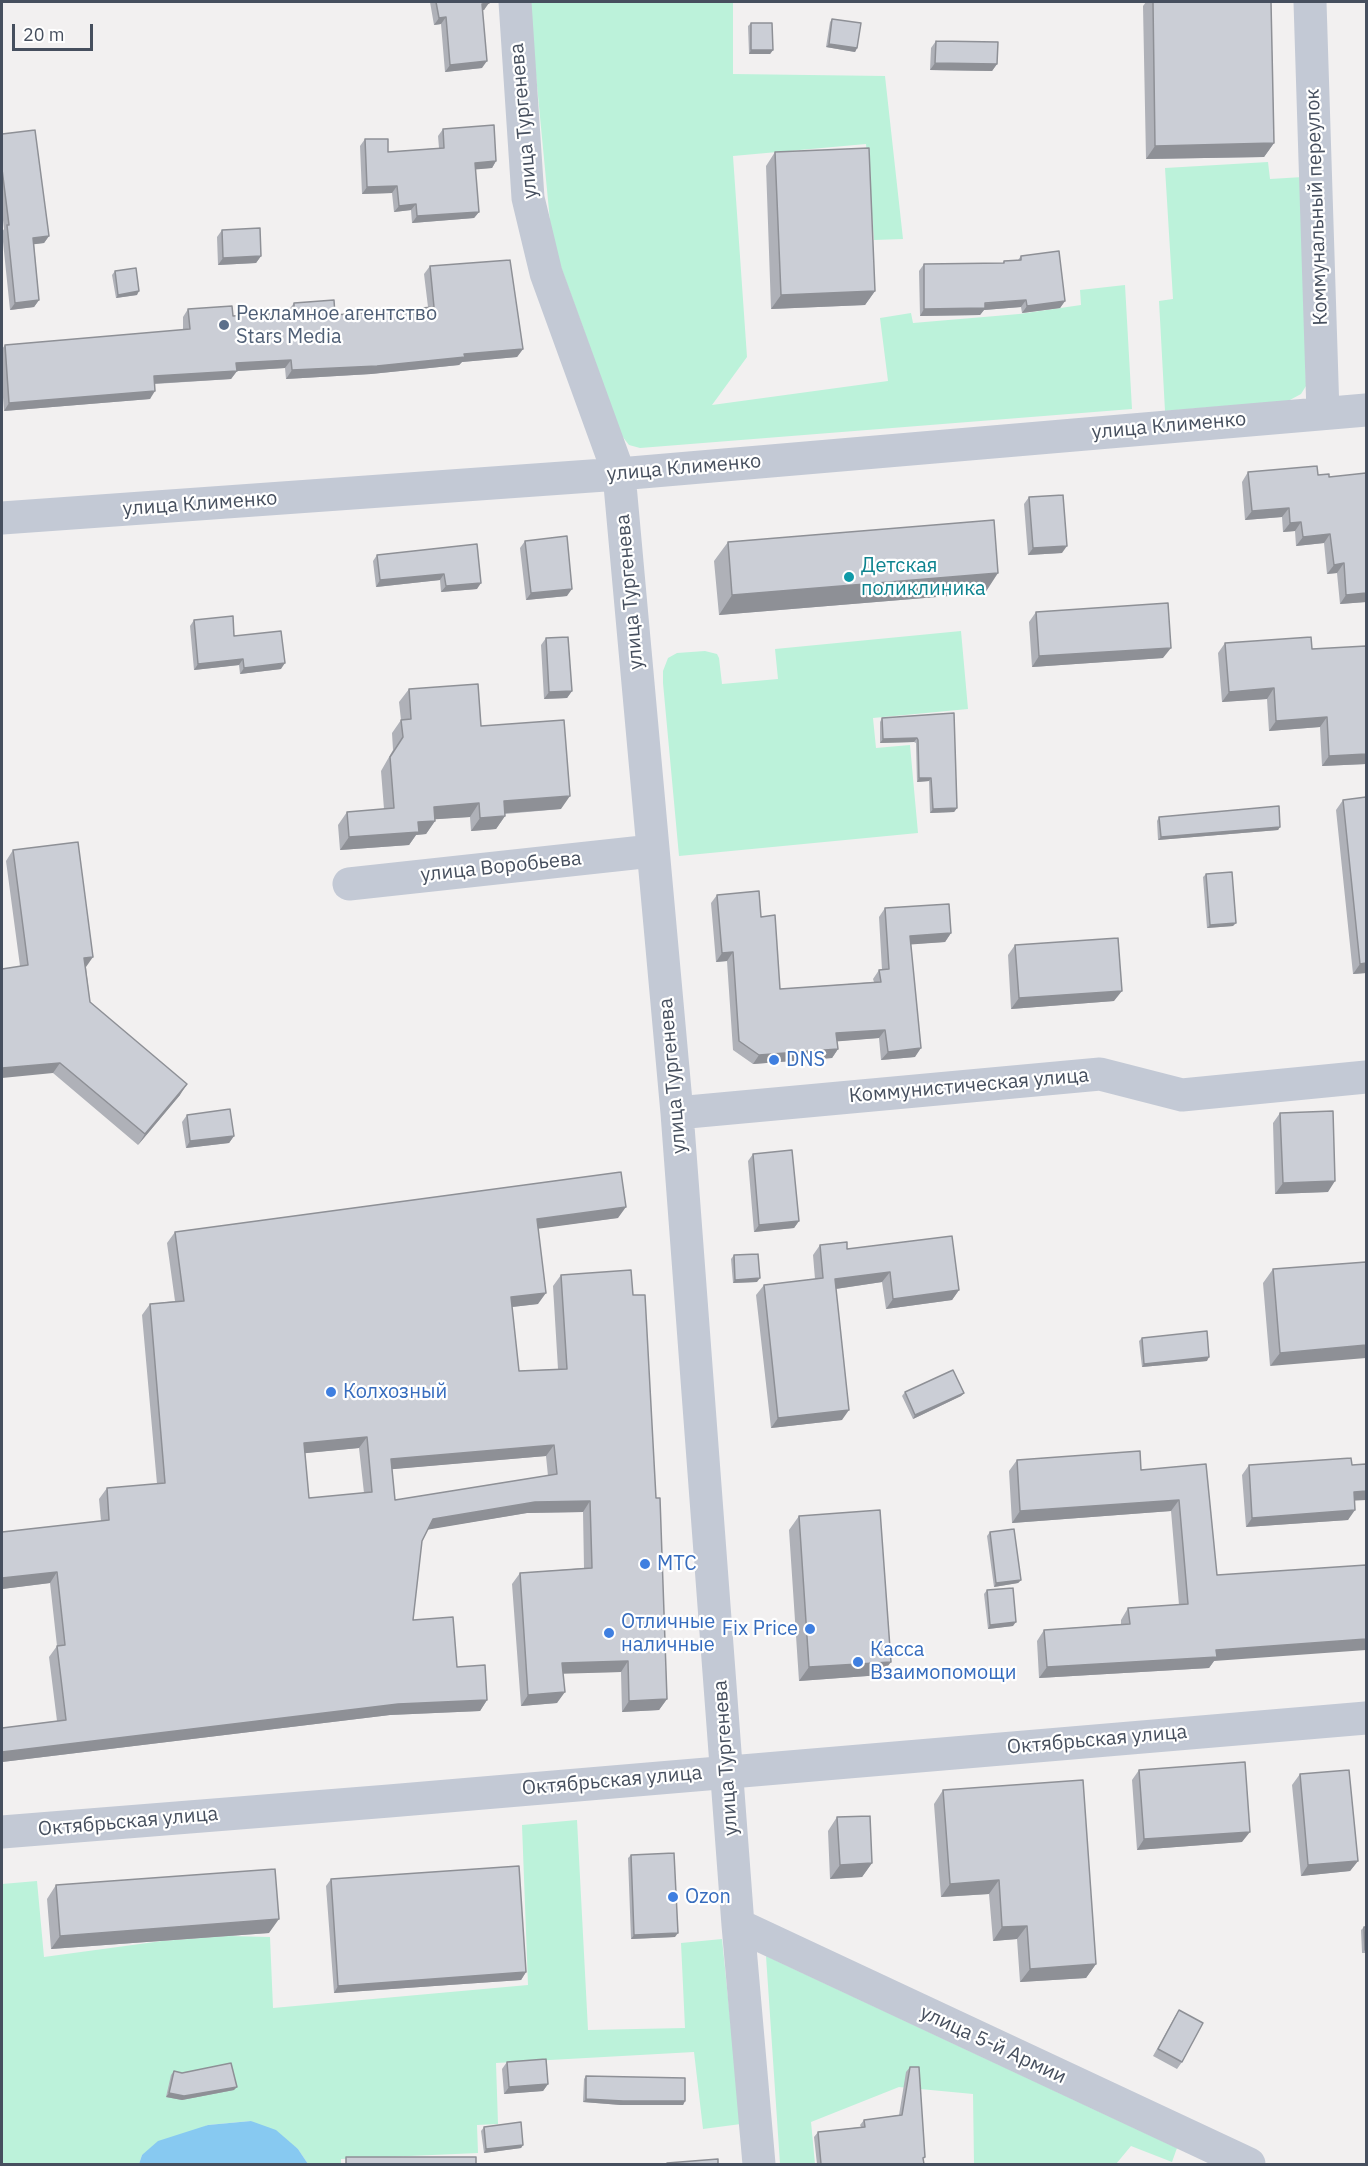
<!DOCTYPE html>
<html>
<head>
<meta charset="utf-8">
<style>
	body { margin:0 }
	#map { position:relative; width:1368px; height:2166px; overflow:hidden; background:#f2f0f0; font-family:"IBM Plex Sans",sans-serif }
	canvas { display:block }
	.frame { position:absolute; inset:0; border:3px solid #464f5e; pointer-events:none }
	.scale { position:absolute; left:12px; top:24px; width:81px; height:27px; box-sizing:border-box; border:3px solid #464f5e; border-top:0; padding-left:8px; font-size:18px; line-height:21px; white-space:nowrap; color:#464f5e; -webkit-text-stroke:4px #fff; paint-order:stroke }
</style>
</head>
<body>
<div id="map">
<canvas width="1368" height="2166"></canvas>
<div class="frame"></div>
<div class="scale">20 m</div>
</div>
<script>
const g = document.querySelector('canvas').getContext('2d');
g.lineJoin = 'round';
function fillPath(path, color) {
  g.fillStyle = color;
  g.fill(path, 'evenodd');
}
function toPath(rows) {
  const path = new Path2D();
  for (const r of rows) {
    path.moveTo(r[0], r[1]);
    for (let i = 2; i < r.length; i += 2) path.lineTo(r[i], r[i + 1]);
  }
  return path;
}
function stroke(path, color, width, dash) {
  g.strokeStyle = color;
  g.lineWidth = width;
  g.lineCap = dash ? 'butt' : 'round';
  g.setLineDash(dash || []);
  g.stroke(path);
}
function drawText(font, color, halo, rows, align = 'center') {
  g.font = font + ' "IBM Plex Sans",sans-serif';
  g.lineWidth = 4.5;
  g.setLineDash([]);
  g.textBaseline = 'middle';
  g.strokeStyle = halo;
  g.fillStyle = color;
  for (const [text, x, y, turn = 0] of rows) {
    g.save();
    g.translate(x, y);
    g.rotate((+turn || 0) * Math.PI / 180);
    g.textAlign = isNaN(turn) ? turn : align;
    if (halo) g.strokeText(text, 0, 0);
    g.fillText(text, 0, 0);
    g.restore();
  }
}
fillPath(toPath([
	[529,2,733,2,733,74,885,76,903,239,874,240,866,144,733,156,747,357,712,405,888,381,880,318,911,313,913,323,1019,314,1081,305,1080,290,1125,285,1132,409,640,448,629,445,622,436,552,242],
	[1268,162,1270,179,1303,177,1306,386,1301,394,1288,401,1165,411,1159,301,1173,299,1165,168],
	[961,631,968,709,873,718,876,748,910,745,918,833,679,856,663,683,663,671,668,658,677,653,705,651,717,654,719,658,722,684,778,679,775,649],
	[577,1820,588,2030,685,2028,681,1943,722,1939,741,2124,703,2129,694,2052,496,2063,498,2124,477,2125,478,2153,341,2159,341,2164,308,2164,298,2149,251,2121,208,2125,142,2155,139,2164,2,2164,2,1884,37,1881,44,1957,162,1941,227,1936,270,1937,273,2008,528,1985,522,1825],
	[766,1956,1177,2148,1172,2162,1131,2146,1116,2164,974,2164,973,2094,899,2087,811,2122,815,2164,780,2164]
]), '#bcf2da');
fillPath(toPath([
	[251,2121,276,2130,298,2149,308,2164,139,2164,142,2155,158,2141,208,2125]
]), '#87c9f1');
stroke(toPath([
	[515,2,528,198,546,273,619,474,677,1113,738,1925,759,2164],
	[1310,2,1323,413],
	[2,518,619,474,1366,410],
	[349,884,652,851],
	[677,1113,1100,1074,1182,1095,1366,1077],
	[2,1832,389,1801,1366,1718],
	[738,1925,1249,2164]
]), '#c3c9d5', 33);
fillPath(toPath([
	[430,2,488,2,484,10,483,10,482,68,445,72,441,24,434,25],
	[1146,2,1271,2,1274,143,1264,157,1146,159,1143,6],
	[832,19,857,48,855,52,826,47,830,22],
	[751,23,773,50,770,54,749,54,748,26],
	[936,41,997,64,992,71,930,70,931,48],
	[443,129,496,161,492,168,475,169,479,212,474,218,412,223,411,210,394,212,392,193,362,194,360,146,365,139,388,152,439,148,438,136],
	[2,134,49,236,44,243,34,244,39,300,34,307,10,310,2,232,4,229,2,212],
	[775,152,875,291,865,305,771,309,766,166],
	[222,230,261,256,256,263,218,265,217,237],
	[1021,256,1065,301,1060,308,1022,313,1021,307,984,310,980,315,920,316,919,271,924,264,1003,263,1004,261,1018,260],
	[430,266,523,349,517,357,462,362,459,365,371,374,286,379,285,368,237,371,231,379,155,384,150,399,4,411,2,384,2,349,5,345,183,330,183,317,188,309,233,316,288,313,288,311,294,303,335,315,428,307,424,274],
	[115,271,137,295,116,298,112,275],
	[1248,472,1318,475,1329,477,1366,473,1366,602,1340,604,1337,573,1327,574,1324,543,1296,546,1295,531,1283,532,1282,517,1245,520,1242,482],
	[1029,497,1062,553,1028,555,1024,504],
	[525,541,567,596,526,600,520,548],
	[728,542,985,593,719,615,714,561],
	[477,544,477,589,441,592,440,580,376,587,373,561,377,555],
	[1036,612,1163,658,1032,667,1029,622],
	[194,620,281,669,240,674,239,665,194,670,190,626],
	[546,638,572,691,567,698,544,699,541,645],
	[1225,643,1312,649,1366,764,1322,766,1320,727,1269,731,1267,699,1222,702,1218,653],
	[409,689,481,726,561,809,505,814,505,816,496,829,471,831,470,817,435,819,435,821,426,834,416,835,409,845,340,850,338,825,347,812,384,809,381,771,393,750,392,733,401,720,399,702],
	[954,713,957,808,954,812,930,813,929,781,917,782,916,743,914,742,880,743,880,722,882,718],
	[1366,797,1366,973,1353,974,1336,810,1343,800],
	[1159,817,1280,827,1278,830,1158,840,1157,821],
	[13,850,86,967,90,1002,180,1095,138,1145,53,1073,20,966,6,861],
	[1206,874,1233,926,1207,928,1203,877],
	[717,895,761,917,780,989,874,982,873,979,879,970,882,970,879,917,885,908,951,933,945,942,911,944,915,1057,881,1060,879,1038,837,1041,838,1049,832,1058,753,1064,733,1050,727,961,716,962,711,903],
	[1015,945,1114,1001,1011,1009,1008,955],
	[1280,1113,1328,1192,1275,1194,1273,1123],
	[187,1115,234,1136,229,1143,186,1148,182,1122],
	[753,1154,799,1221,794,1228,754,1232,748,1161],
	[618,1218,538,1228,538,1304,512,1307,519,1371,558,1369,553,1286,561,1275,633,1295,667,1699,659,1710,622,1712,621,1672,563,1673,557,1703,521,1706,512,1584,520,1573,584,1568,583,1512,527,1513,428,1529,422,1541,413,1620,487,1700,480,1711,390,1715,2,1762,2,1728,57,1721,49,1657,57,1646,50,1583,2,1589,2,1532,101,1521,99,1499,107,1488,157,1484,142,1315,150,1304,175,1301,167,1243,175,1232],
	[359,1448,364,1493,309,1498,305,1453],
	[546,1456,548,1476,395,1500,392,1469],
	[820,1245,847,1249,959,1290,952,1300,886,1309,882,1282,836,1289,842,1420,771,1428,756,1295,764,1285,815,1279,813,1255],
	[734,1255,757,1282,733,1283,731,1259],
	[1366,1262,1270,1366,1263,1283,1273,1269],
	[1142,1338,1207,1361,1142,1367,1139,1341],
	[905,1392,964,1393,961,1396,913,1419,902,1396],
	[1017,1460,1141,1470,1206,1464,1214,1661,1209,1668,1039,1678,1037,1641,1044,1630,1121,1624,1121,1620,1128,1608,1179,1605,1171,1511,1012,1523,1009,1471],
	[1249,1465,1354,1501,1348,1520,1246,1527,1242,1475],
	[799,1516,881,1675,799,1681,789,1530],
	[990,1532,1021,1580,1018,1583,994,1587,987,1536],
	[987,1590,1013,1626,988,1629,984,1594],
	[1139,1770,1242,1842,1137,1850,1132,1780],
	[1300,1774,1358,1861,1350,1871,1301,1876,1292,1785],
	[943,1790,1096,1964,1086,1978,1020,1982,1017,1939,993,1941,989,1894,941,1897,934,1804],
	[837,1817,872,1863,862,1877,830,1879,828,1831],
	[631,1855,675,1937,631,1939,628,1858],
	[331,1879,526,1972,521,1980,334,1993,326,1886],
	[56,1885,269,1933,51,1949,47,1899],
	[1364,1927,1366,1927,1366,1953,1362,1953,1361,1930],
	[1179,2010,1182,2062,1177,2069,1153,2056,1174,2018],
	[507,2062,548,2084,543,2091,504,2094,502,2069],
	[910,2067,924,2164,817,2164,814,2137,818,2132,861,2127,860,2125,864,2120,899,2115,906,2072],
	[174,2071,234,2090,182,2100,166,2097,171,2075],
	[586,2076,685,2101,683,2105,621,2105,583,2102,584,2079],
	[484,2127,523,2145,521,2148,484,2153,481,2131]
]), '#afb1b8');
fillPath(toPath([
	[489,3,484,10,477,11,482,4],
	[446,17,441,24,434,25,439,18],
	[829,44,857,48,855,52,826,47],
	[751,50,773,50,770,54,749,54],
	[487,61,482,68,445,72,450,65],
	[935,63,997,64,992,71,930,70],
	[1274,143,1264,157,1146,159,1155,146],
	[496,161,492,168,470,170,475,163],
	[397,186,392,193,362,194,367,187],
	[416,204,411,210,394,212,399,206],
	[479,212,474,218,412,223,417,216],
	[49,236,44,243,28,245,33,238],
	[261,256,256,263,218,265,223,258],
	[139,291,137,295,116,298,118,295],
	[875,291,865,305,771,309,781,295],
	[39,300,34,307,10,310,15,303],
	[1026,300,1021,307,984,310,980,315,920,316,924,309],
	[1065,301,1060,308,1022,313,1027,306],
	[523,349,517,357,462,362,459,365,371,374,286,379,292,370,464,354],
	[291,360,285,368,237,371,231,379,148,384,154,376,236,363],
	[155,391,150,399,4,411,9,403],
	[1289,508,1282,517,1245,520,1252,511],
	[1301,522,1295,531,1283,532,1290,523],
	[1330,534,1324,543,1296,546,1303,537],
	[1067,546,1062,553,1028,555,1033,548],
	[1344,563,1337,573,1327,574,1334,565],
	[998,573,985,593,719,615,732,595],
	[444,574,440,580,376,587,380,580],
	[481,583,477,589,441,592,446,586],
	[572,589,567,596,526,600,531,593],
	[1366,593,1366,602,1340,604,1346,595],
	[1171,648,1163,658,1032,667,1039,656],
	[243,659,239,665,194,670,198,664],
	[285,663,281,669,240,674,244,668],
	[1274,688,1267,699,1222,702,1229,692],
	[572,691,567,698,544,699,549,692],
	[1327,717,1320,727,1269,731,1276,721],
	[917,738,914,742,880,743,883,739],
	[1366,754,1366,764,1322,766,1329,756],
	[919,778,931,778,929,781,917,782],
	[570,796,561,809,494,814,504,801],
	[479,803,470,817,424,820,434,807],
	[957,808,954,812,930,813,933,809],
	[505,816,496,829,471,831,480,818],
	[435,821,426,834,416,835,409,845,340,850,349,837,418,822],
	[1280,827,1278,830,1158,840,1161,837],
	[1236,923,1233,926,1207,928,1210,925],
	[951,933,945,942,904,945,910,936],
	[733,952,727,961,716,962,722,953],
	[93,957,86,967,77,969,84,958],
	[1366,963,1366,973,1353,974,1360,964],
	[1122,991,1114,1001,1011,1009,1019,998],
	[885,1030,879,1038,830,1042,836,1033],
	[921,1048,915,1057,881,1060,888,1052],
	[838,1049,832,1058,753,1064,759,1055],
	[60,1063,53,1073,2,1078,2,1068],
	[187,1084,180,1095,138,1145,145,1134],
	[234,1136,229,1143,186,1148,190,1141],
	[1335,1181,1328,1192,1275,1194,1283,1183],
	[626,1207,618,1218,529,1230,537,1219],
	[799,1221,794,1228,754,1232,759,1225],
	[890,1272,882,1282,828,1290,835,1279],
	[760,1278,757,1282,733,1283,735,1280],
	[959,1290,952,1300,886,1309,893,1299],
	[546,1293,538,1304,503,1308,511,1297],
	[1366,1345,1366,1358,1270,1366,1280,1353],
	[1209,1357,1207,1361,1142,1367,1144,1364],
	[964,1393,961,1396,913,1419,915,1415],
	[849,1410,842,1420,771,1428,778,1418],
	[367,1437,359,1448,297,1454,304,1443],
	[554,1445,546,1456,383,1470,391,1459],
	[1366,1491,1366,1500,1347,1501,1354,1492],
	[1179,1500,1171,1511,1012,1523,1020,1511],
	[590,1501,583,1512,527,1513,426,1530,433,1519,535,1502],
	[1355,1510,1348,1520,1246,1527,1252,1518],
	[57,1572,50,1583,2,1589,2,1578],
	[1021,1580,1018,1583,994,1587,996,1583],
	[1016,1622,1013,1626,988,1629,990,1625],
	[1366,1639,1366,1650,1214,1661,1209,1668,1039,1678,1047,1667,1216,1650],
	[628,1661,621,1672,555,1674,562,1663],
	[891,1662,881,1675,799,1681,809,1667],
	[565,1692,557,1703,521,1706,528,1695],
	[667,1699,659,1710,622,1712,629,1701],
	[487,1700,480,1711,390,1715,2,1762,2,1752,398,1704],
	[1250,1832,1242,1842,1137,1850,1144,1839],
	[1358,1861,1350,1871,1301,1876,1308,1865],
	[872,1863,862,1877,830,1879,840,1865],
	[999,1880,989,1894,941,1897,950,1884],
	[279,1919,269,1933,51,1949,60,1936],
	[1027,1926,1017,1939,993,1941,1002,1927],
	[678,1933,675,1937,631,1939,634,1935],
	[1096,1964,1086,1978,1020,1982,1030,1969],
	[526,1972,521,1980,334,1993,338,1986],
	[548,2084,543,2091,504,2094,509,2087],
	[237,2087,234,2090,182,2100,166,2097,169,2093],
	[586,2099,685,2101,683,2105,621,2105,583,2102],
	[523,2145,521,2148,484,2153,486,2149]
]), '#8e9096');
const building = toPath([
	[436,2,488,2,489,3,482,4,487,61,450,65,446,17,439,18,436,2],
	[1153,2,1271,2,1274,143,1155,146,1153,2],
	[832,19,861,23,857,48,829,44,832,19],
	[751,23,772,23,773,50,751,50,751,23],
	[936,41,998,42,997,64,935,63,936,41],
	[494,125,496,161,475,163,479,212,417,216,416,204,399,206,397,186,367,187,365,139,388,139,388,152,444,148,443,129,494,125],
	[35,130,49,236,33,238,39,300,15,303,7,225,9,225,2,169,2,134,35,130],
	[869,148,875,291,781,295,775,152,869,148],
	[260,228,261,256,223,258,222,230,260,228],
	[1059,251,1065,301,1027,306,1026,300,985,303,985,308,924,309,924,264,1004,263,1004,261,1021,260,1021,256,1059,251],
	[510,260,523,349,464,354,465,357,377,366,292,370,291,360,236,363,237,371,154,376,155,391,9,403,5,345,190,329,188,309,232,306,233,316,294,312,294,303,334,300,335,315,434,307,430,266,510,260],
	[136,268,139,291,118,295,115,271,136,268],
	[1317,466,1318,475,1329,474,1329,477,1366,473,1366,593,1346,595,1344,563,1334,565,1330,534,1303,537,1301,522,1290,523,1289,508,1252,511,1248,472,1317,466],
	[1063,495,1067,546,1033,548,1029,497,1063,495],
	[994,520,998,573,732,595,728,542,994,520],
	[567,536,572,589,531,593,525,541,567,536],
	[477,544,481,583,446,586,444,574,380,580,377,555,477,544],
	[1168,603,1171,648,1039,656,1036,612,1168,603],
	[233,616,234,636,281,631,285,663,244,668,243,659,198,664,194,620,233,616],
	[568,637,572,691,549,692,546,638,568,637],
	[1311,637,1312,649,1366,646,1366,754,1329,756,1327,717,1276,721,1274,688,1229,692,1225,643,1311,637],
	[478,684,481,726,564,720,570,796,504,801,505,816,480,818,479,803,434,807,435,821,418,822,419,832,349,837,347,812,394,808,390,757,403,737,401,720,411,719,409,689,478,684],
	[954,713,957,808,933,809,931,778,919,778,918,740,917,738,883,739,882,718,954,713],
	[1366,797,1366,963,1360,964,1343,800,1366,797],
	[1279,806,1280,827,1161,837,1159,817,1279,806],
	[78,842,93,957,84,958,90,1002,187,1084,145,1134,60,1063,2,1068,2,969,28,965,13,850,78,842],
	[1232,872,1236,923,1210,925,1206,874,1232,872],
	[759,891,761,917,775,915,780,989,881,982,879,970,889,969,885,908,949,904,951,933,910,936,921,1048,888,1052,885,1030,836,1033,838,1049,759,1055,739,1041,733,952,722,953,717,895,759,891],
	[1118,938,1122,991,1019,998,1015,945,1118,938],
	[230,1109,234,1136,190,1141,187,1115,230,1109],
	[1333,1111,1335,1181,1283,1183,1280,1113,1333,1111],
	[792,1150,799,1221,759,1225,753,1154,792,1150],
	[621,1172,626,1207,537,1219,546,1293,511,1297,519,1371,567,1369,561,1275,631,1270,633,1295,645,1295,656,1498,660,1498,667,1699,629,1701,628,1661,562,1663,565,1692,528,1695,520,1573,592,1568,590,1501,535,1502,433,1519,422,1541,413,1620,453,1617,457,1667,485,1665,487,1700,398,1704,2,1752,2,1728,66,1720,57,1646,65,1645,57,1572,2,1578,2,1532,109,1520,107,1488,165,1483,150,1304,184,1301,175,1232,621,1172],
	[367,1437,372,1492,309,1498,304,1443,367,1437],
	[554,1445,557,1474,395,1500,391,1459,554,1445],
	[952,1236,959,1290,893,1299,890,1272,835,1279,849,1410,778,1418,764,1285,823,1278,820,1245,847,1242,847,1249,952,1236],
	[758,1254,760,1278,735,1280,734,1255,758,1254],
	[1366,1262,1366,1345,1280,1353,1273,1269,1366,1262],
	[1207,1331,1209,1357,1144,1364,1142,1338,1207,1331],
	[953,1370,964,1393,915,1415,905,1392,953,1370],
	[1140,1451,1141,1470,1206,1464,1217,1575,1366,1565,1366,1639,1216,1650,1217,1657,1047,1667,1044,1630,1130,1624,1128,1608,1188,1604,1179,1500,1020,1511,1017,1460,1140,1451],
	[1351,1458,1352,1465,1366,1464,1366,1491,1354,1492,1355,1510,1252,1518,1249,1465,1351,1458],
	[880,1510,891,1662,809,1667,799,1516,880,1510],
	[1014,1529,1021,1580,996,1583,990,1532,1014,1529],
	[1013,1588,1016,1622,990,1625,987,1590,1013,1588],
	[1245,1762,1250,1832,1144,1839,1139,1770,1245,1762],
	[1349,1770,1358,1861,1308,1865,1300,1774,1349,1770],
	[1083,1780,1096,1964,1030,1969,1027,1926,1002,1927,999,1880,950,1884,943,1790,1083,1780],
	[870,1816,872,1863,840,1865,837,1817,870,1816],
	[674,1853,678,1933,634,1935,631,1855,674,1853],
	[519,1866,526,1972,338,1986,331,1879,519,1866],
	[275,1869,279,1919,60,1936,56,1885,275,1869],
	[1364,1927,1366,1927,1366,1950,1365,1950,1364,1927],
	[1179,2010,1203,2023,1182,2062,1158,2049,1179,2010],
	[546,2059,548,2084,509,2087,507,2062,546,2059],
	[231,2063,237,2087,184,2096,169,2093,174,2071,182,2073,231,2063],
	[910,2067,919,2067,925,2157,923,2158,924,2164,821,2164,818,2132,865,2127,864,2120,902,2115,910,2067],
	[586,2076,685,2078,685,2101,623,2101,586,2099,586,2076],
	[521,2122,523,2145,486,2149,484,2127,521,2122],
	[346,2157,476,2157,476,2164,346,2164,346,2157],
	[718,2159,718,2164,667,2164,667,2163,718,2159]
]);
fillPath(building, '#cbced6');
stroke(building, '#8e9096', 1.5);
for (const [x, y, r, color] of [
	[224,325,6,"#5c6f8a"],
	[849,577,6,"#0f9aa8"],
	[774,1060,6,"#3f7fe0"],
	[331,1392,6,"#3f7fe0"],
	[645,1564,6,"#3f7fe0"],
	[810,1629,6,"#3f7fe0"],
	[609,1633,6,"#3f7fe0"],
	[858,1662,6,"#3f7fe0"],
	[673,1897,6,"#3f7fe0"]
]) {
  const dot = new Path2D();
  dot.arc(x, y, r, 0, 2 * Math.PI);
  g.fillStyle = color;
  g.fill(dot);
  stroke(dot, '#fff', 2);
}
drawText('20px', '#464f5e', '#fff', [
	["улица Тургенева",524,121,-95],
	["Коммунальный переулок",1317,207,-92],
	["улица Клименко",1169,426,-5],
	["улица Клименко",684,468,-5],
	["улица Клименко",200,504,-4],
	["улица Тургенева",630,592,-95],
	["улица Воробьева",501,867,-6],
	["улица Тургенева",673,1076,-95],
	["Коммунистическая улица",969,1086,-5],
	["Октябрьская улица",1097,1740,-5],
	["улица Тургенева",726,1758,-94],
	["Октябрьская улица",612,1781,-5],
	["Октябрьская улица",128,1822,-5],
	["улица 5-й Армии",993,2045,25]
]);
drawText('20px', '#4e5e75', '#fff', [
	["Рекламное агентство",236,314],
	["Stars Media",236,337]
], 'left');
drawText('20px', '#0d838f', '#fff', [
	["Детская",861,566],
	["поликлиника",861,589]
], 'left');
drawText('20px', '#366cbe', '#fff', [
	["DNS",786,1060],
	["Колхозный",343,1392],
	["МТС",657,1564],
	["Отличные",621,1622],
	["наличные",621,1645],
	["Fix Price",798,1629,"right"],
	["Касса",870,1650],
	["Взаимопомощи",870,1673],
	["Ozon",685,1897]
], 'left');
</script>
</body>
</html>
